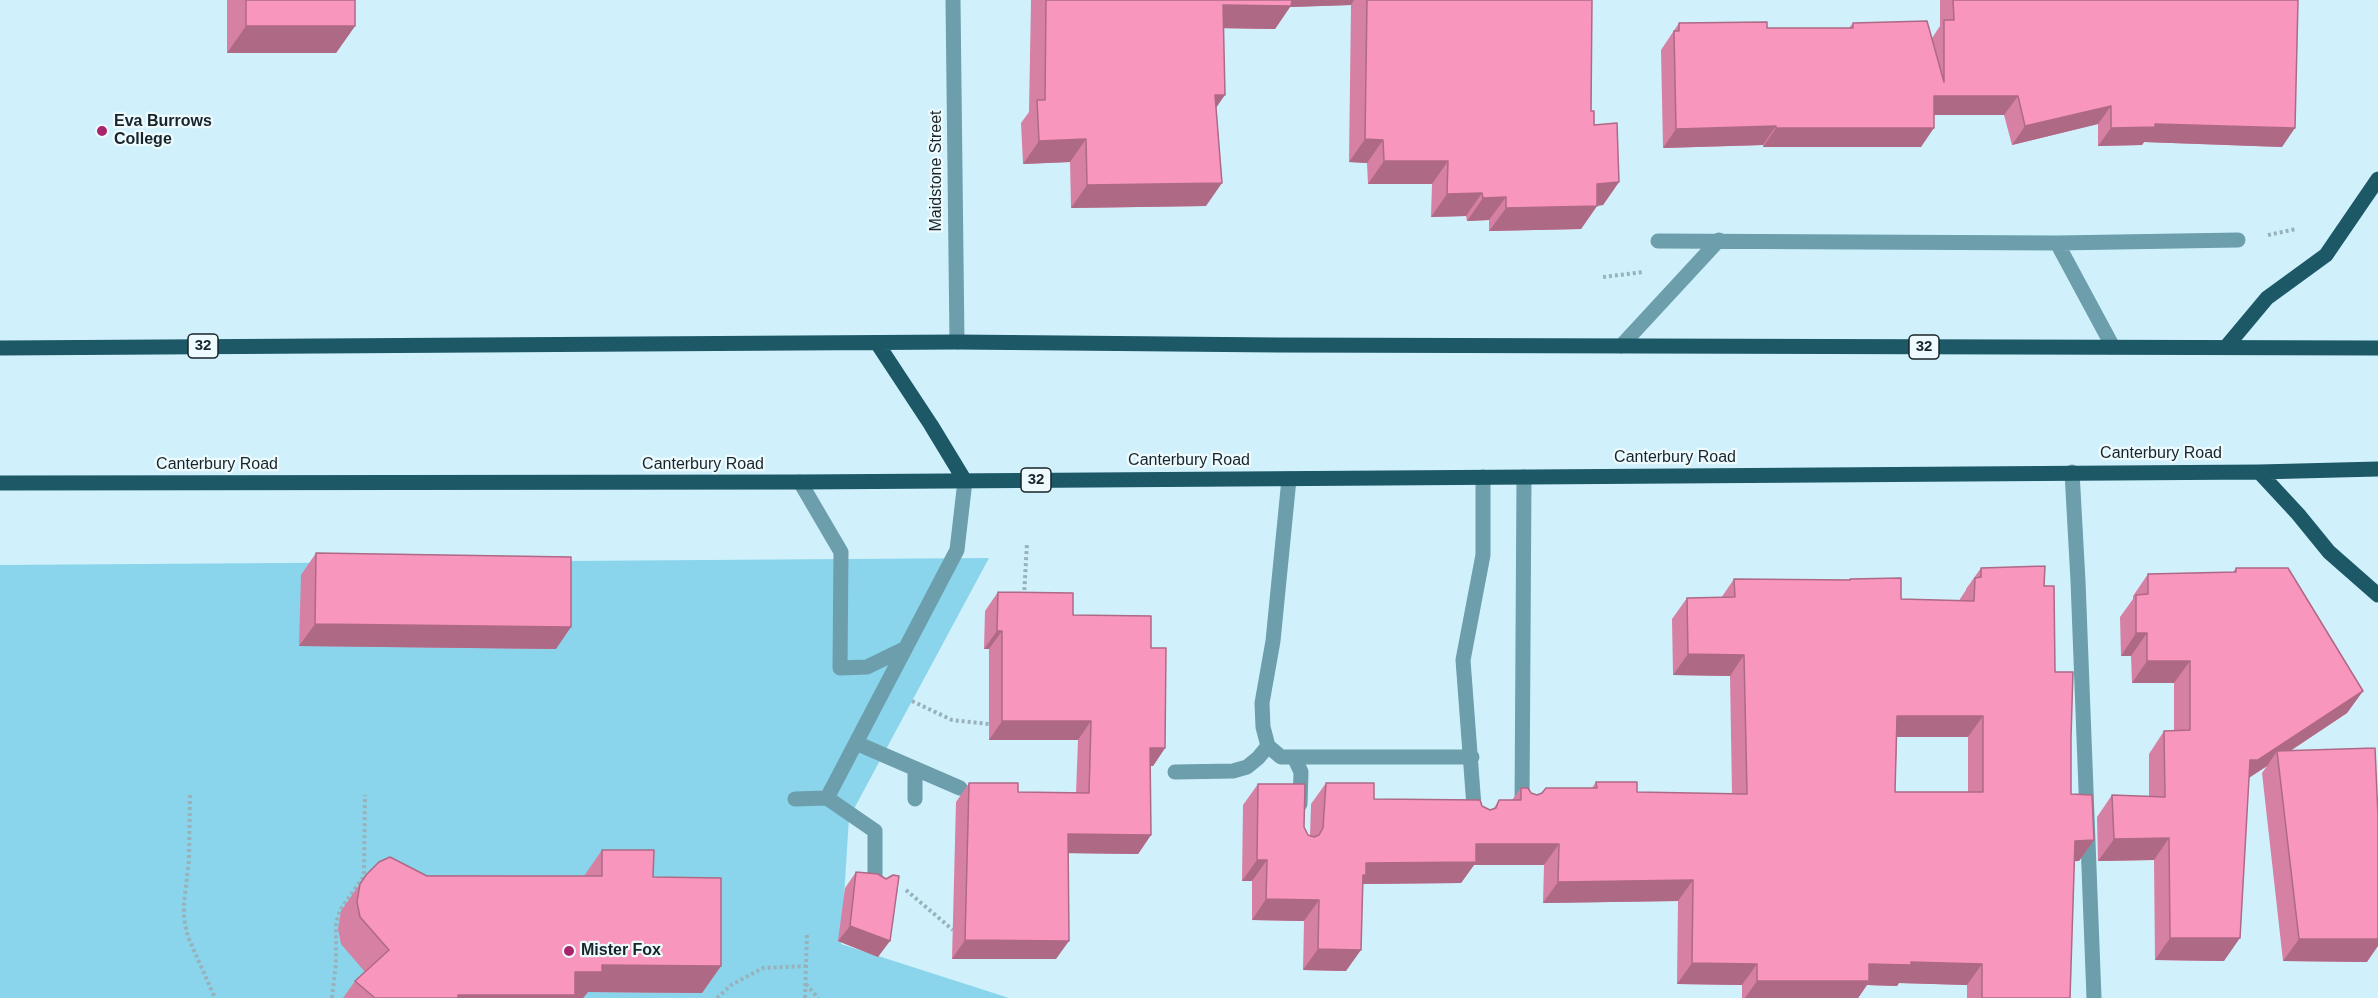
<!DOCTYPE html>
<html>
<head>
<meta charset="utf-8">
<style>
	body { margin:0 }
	canvas { display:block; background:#d0f1fc }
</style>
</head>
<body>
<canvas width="2378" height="998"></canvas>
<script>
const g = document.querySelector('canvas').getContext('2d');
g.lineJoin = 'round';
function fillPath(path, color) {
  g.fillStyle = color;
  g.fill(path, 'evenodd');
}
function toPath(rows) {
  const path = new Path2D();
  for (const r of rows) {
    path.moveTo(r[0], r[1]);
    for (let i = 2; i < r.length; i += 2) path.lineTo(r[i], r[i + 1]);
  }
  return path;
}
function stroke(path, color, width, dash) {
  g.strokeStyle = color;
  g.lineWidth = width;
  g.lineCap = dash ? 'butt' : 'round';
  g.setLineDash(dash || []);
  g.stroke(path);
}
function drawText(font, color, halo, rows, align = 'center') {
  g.font = font + ' Helvetica,sans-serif';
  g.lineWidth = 4.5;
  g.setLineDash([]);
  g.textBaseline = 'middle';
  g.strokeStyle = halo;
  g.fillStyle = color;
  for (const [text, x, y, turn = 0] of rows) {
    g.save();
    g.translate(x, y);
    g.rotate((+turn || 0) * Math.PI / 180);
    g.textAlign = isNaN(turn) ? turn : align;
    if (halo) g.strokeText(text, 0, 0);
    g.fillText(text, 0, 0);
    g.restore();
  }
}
fillPath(toPath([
	[989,558,849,818,841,944,1009,998,0,998,0,565]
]), '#8ad5eb');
stroke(toPath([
	[2268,235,2296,229],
	[1603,277,1643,272],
	[1024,596,1027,543],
	[912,701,952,720,989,724],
	[190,795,189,860,184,903,184,919,188,937,215,998],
	[906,890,953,930],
	[806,984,818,998],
	[332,998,336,963,336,923,340,910,362,879,364,872,365,795],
	[717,998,731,985,763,968,806,966],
	[805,998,807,934]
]), '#98b2bb', 4, [3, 3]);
stroke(toPath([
	[1658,241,2057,243,2113,347],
	[2057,243,2238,240],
	[1621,346,1719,240],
	[2072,472,2078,581,2094,998],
	[1289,479,1273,641,1262,703,1263,727,1268,746,1281,757,1472,757],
	[800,482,841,552,840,668,867,667,904,649],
	[856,743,960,788],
	[1294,757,1301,772,1300,804],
	[915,769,915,799],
	[1175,772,1233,771,1247,767,1258,758,1268,746],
	[827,798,875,831,875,885],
	[795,799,827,798,957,550,965,481],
	[1522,806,1524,477],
	[1475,820,1463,660,1483,555,1483,477]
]), '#6c9eac', 15);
stroke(toPath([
	[953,0,957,342]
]), '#6c9eac', 15);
stroke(toPath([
	[877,343,931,425,965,481],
	[2226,347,2267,298,2326,255,2378,179],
	[0,348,957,342,1278,345,2378,348],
	[2259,472,2298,514,2329,552,2378,595],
	[0,483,800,482,2259,472,2378,469]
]), '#1d5867', 15);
fillPath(toPath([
	[227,0,355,0,355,26,336,53,227,53],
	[1031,0,1592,0,1591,111,1594,125,1619,182,1603,205,1597,206,1581,229,1489,231,1489,220,1467,221,1466,216,1431,217,1432,184,1368,184,1367,163,1349,162,1351,5,1290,7,1275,29,1224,28,1206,206,1071,208,1070,162,1023,164,1021,123,1029,112],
	[1940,0,2298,0,2282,147,2144,142,2142,145,2098,146,2098,124,2012,145,2004,115,1934,115,1921,147,1763,147,1763,145,1663,148,1661,50,1679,23,1767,28,1849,28,1853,23,1932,38,1940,26],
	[316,553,556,649,299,646,301,575],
	[1981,568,2044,586,2055,672,2071,738,2071,794,2094,840,2079,861,2074,861,2070,998,1967,998,1967,985,1899,983,1897,986,1867,985,1858,998,1742,998,1742,985,1677,984,1678,901,1543,903,1544,865,1474,865,1461,883,1362,884,1346,971,1303,970,1304,921,1252,920,1252,881,1242,881,1243,805,1258,784,1304,827,1308,835,1310,835,1311,804,1326,783,1374,799,1482,806,1490,810,1494,808,1499,800,1512,800,1521,788,1531,793,1537,795,1592,788,1596,782,1637,792,1732,794,1730,676,1673,675,1672,619,1687,598,1721,598,1734,579,1849,580,1850,579,1901,599,1960,601,1960,599,1966,590,1966,589],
	[1897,737,1968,737,1968,792,1895,792],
	[2236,568,2363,691,2347,713,2290,751,2367,962,2283,961,2262,773,2267,766,2249,778,2224,961,2155,960,2154,860,2098,861,2097,817,2112,795,2149,797,2149,754,2164,731,2174,731,2174,683,2132,683,2131,656,2121,656,2120,617,2133,599,2133,596,2148,574,2233,572],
	[998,592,1073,615,1151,648,1165,748,1153,766,1150,766,1151,835,1138,854,1068,853,1056,959,952,959,956,802,969,783,1018,792,1076,793,1078,740,989,740,989,649,984,649,985,611],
	[602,850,653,877,721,966,702,993,588,992,583,998,343,998,355,981,365,972,341,944,338,929,341,911,366,875,584,876],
	[856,872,878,957,838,941,845,888]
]), '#d681a3');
fillPath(toPath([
	[1282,0,1354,0,1351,5,1290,7,1275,29,1207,28,1223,5],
	[246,26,355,26,336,53,227,53],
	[1215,95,1225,95,1209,118],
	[1934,96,2018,96,2004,115,1921,115],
	[2111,106,2098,124,2012,145,2025,126],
	[2155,124,2295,128,2282,147,2144,142,2142,145,2098,146,2111,128],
	[1776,126,1763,145,1663,148,1676,129],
	[1776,128,1934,128,1921,147,1763,147],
	[1086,139,1070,162,1023,164,1039,141],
	[1365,139,1383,140,1367,163,1349,162],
	[1384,161,1448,161,1432,184,1368,184],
	[1619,182,1603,205,1585,207,1597,206,1581,229,1489,231,1506,208,1597,184],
	[1222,183,1206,206,1071,208,1087,185],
	[1482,193,1466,216,1431,217,1447,194],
	[1506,197,1489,220,1467,221,1483,198],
	[315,624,571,627,556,649,299,646],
	[997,631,1002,631,989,649,984,649],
	[2136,633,2147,633,2131,656,2121,656],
	[1688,654,1744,655,1730,676,1673,675],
	[2147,661,2190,661,2174,683,2132,683],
	[2363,691,2347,713,2278,759,2277,751,2267,766,2242,782,2250,760],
	[1897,716,1983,716,1968,737,1882,737],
	[1002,721,1091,721,1078,740,989,740],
	[1150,748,1165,748,1153,766,1137,766],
	[1068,834,1151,835,1138,854,1055,853],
	[2169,838,2154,860,2098,861,2114,839],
	[2094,840,2079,861,2060,862,2075,841],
	[1476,844,1559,844,1544,865,1474,865,1461,883,1360,884,1366,863],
	[1257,860,1267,860,1252,881,1242,881],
	[1693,880,1678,901,1543,903,1558,882],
	[1266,899,1319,900,1304,921,1252,920],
	[850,926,890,941,878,957,838,941],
	[2170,938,2240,938,2224,961,2155,960],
	[2299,939,2378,939,2378,946,2367,962,2283,961],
	[965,940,1069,941,1056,959,952,959],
	[1318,949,1361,950,1346,971,1303,970],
	[1911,962,1982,964,1967,985,1899,983,1897,986,1867,985,1858,998,1745,998,1757,981,1869,964],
	[1692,963,1757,964,1742,985,1677,984],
	[602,965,721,966,702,993,588,992,583,998,456,998,458,995,575,972]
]), '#ae6985');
const building = toPath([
	[246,0,355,0,355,26,246,26,246,0],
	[1046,0,1292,0,1291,6,1223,5,1225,95,1215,95,1222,183,1087,185,1086,139,1039,141,1037,100,1045,100,1046,0],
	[1367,0,1592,0,1591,111,1594,111,1594,125,1617,123,1619,182,1597,184,1597,206,1506,208,1506,197,1483,198,1482,193,1447,194,1448,161,1384,161,1383,140,1365,139,1367,0],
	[1953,0,2298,0,2295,128,2155,124,2155,127,2111,128,2111,106,2025,126,2018,96,1934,96,1934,128,1776,128,1776,126,1676,129,1674,31,1679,31,1679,23,1767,22,1767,28,1853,28,1853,23,1927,21,1944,82,1944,20,1954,20,1953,0],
	[316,553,571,557,571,627,315,624,316,553],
	[2045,566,2044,586,2054,586,2055,672,2073,672,2071,738,2071,794,2092,795,2094,840,2075,841,2070,998,1982,998,1982,964,1911,962,1911,965,1869,964,1869,981,1757,981,1757,964,1692,963,1693,880,1558,882,1559,844,1476,844,1476,862,1366,863,1366,875,1363,875,1361,950,1318,949,1319,900,1266,899,1267,860,1257,860,1258,784,1305,784,1304,827,1308,835,1314,837,1319,835,1323,828,1326,783,1374,783,1374,799,1480,800,1482,806,1490,810,1496,808,1499,800,1521,800,1521,788,1528,788,1531,793,1537,795,1542,793,1546,788,1597,788,1596,782,1637,782,1637,792,1747,794,1744,655,1688,654,1687,598,1735,597,1734,579,1850,580,1850,579,1901,578,1901,599,1974,601,1975,578,1981,577,1981,568,2045,566],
	[1897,716,1983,716,1983,792,1895,792,1897,716],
	[2236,568,2288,568,2363,691,2258,760,2250,760,2240,938,2170,938,2169,838,2114,839,2112,795,2165,797,2164,731,2190,730,2190,661,2147,661,2147,633,2136,633,2136,595,2148,594,2148,574,2236,572,2236,568],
	[998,592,1073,593,1073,615,1151,616,1151,648,1166,648,1165,748,1150,748,1151,835,1068,834,1069,941,965,940,969,783,1018,783,1018,792,1089,793,1091,721,1002,721,1002,631,997,631,998,592],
	[2375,748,2378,816,2378,939,2299,939,2277,751,2375,748],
	[602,850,654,850,653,877,721,878,721,966,602,965,602,972,575,972,575,995,458,995,458,998,375,998,355,981,389,950,360,917,357,902,360,884,366,875,379,862,390,857,427,876,602,876,602,850],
	[856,872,878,874,886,879,893,875,899,876,890,941,850,926,856,872]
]);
fillPath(building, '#f996be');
stroke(building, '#ae6985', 1.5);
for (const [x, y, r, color] of [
	[102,131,6,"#ab246a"],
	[569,951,6,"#ab246a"]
]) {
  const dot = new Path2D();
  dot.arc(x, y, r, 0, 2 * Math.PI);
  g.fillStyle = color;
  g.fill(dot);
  stroke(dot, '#edfbff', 2);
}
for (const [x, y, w] of [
	[203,346,30],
	[1924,347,30],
	[1036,480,30]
]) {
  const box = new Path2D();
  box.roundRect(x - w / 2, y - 12, w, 24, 4.5);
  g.fillStyle = '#edfbff';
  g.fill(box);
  stroke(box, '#182428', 1.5);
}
drawText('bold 15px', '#182428', null, [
	["32",203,346],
	["32",1924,347],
	["32",1036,480]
]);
drawText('bold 16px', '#182428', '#edfbff', [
	["Eva Burrows",114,122],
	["College",114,140],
	["Mister Fox",581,951]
], 'left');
drawText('16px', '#182428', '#edfbff', [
	["Maidstone Street",937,171,-90],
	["Canterbury Road",2161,454],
	["Canterbury Road",1675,458],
	["Canterbury Road",1189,461],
	["Canterbury Road",217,465],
	["Canterbury Road",703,465]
]);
</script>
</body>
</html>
